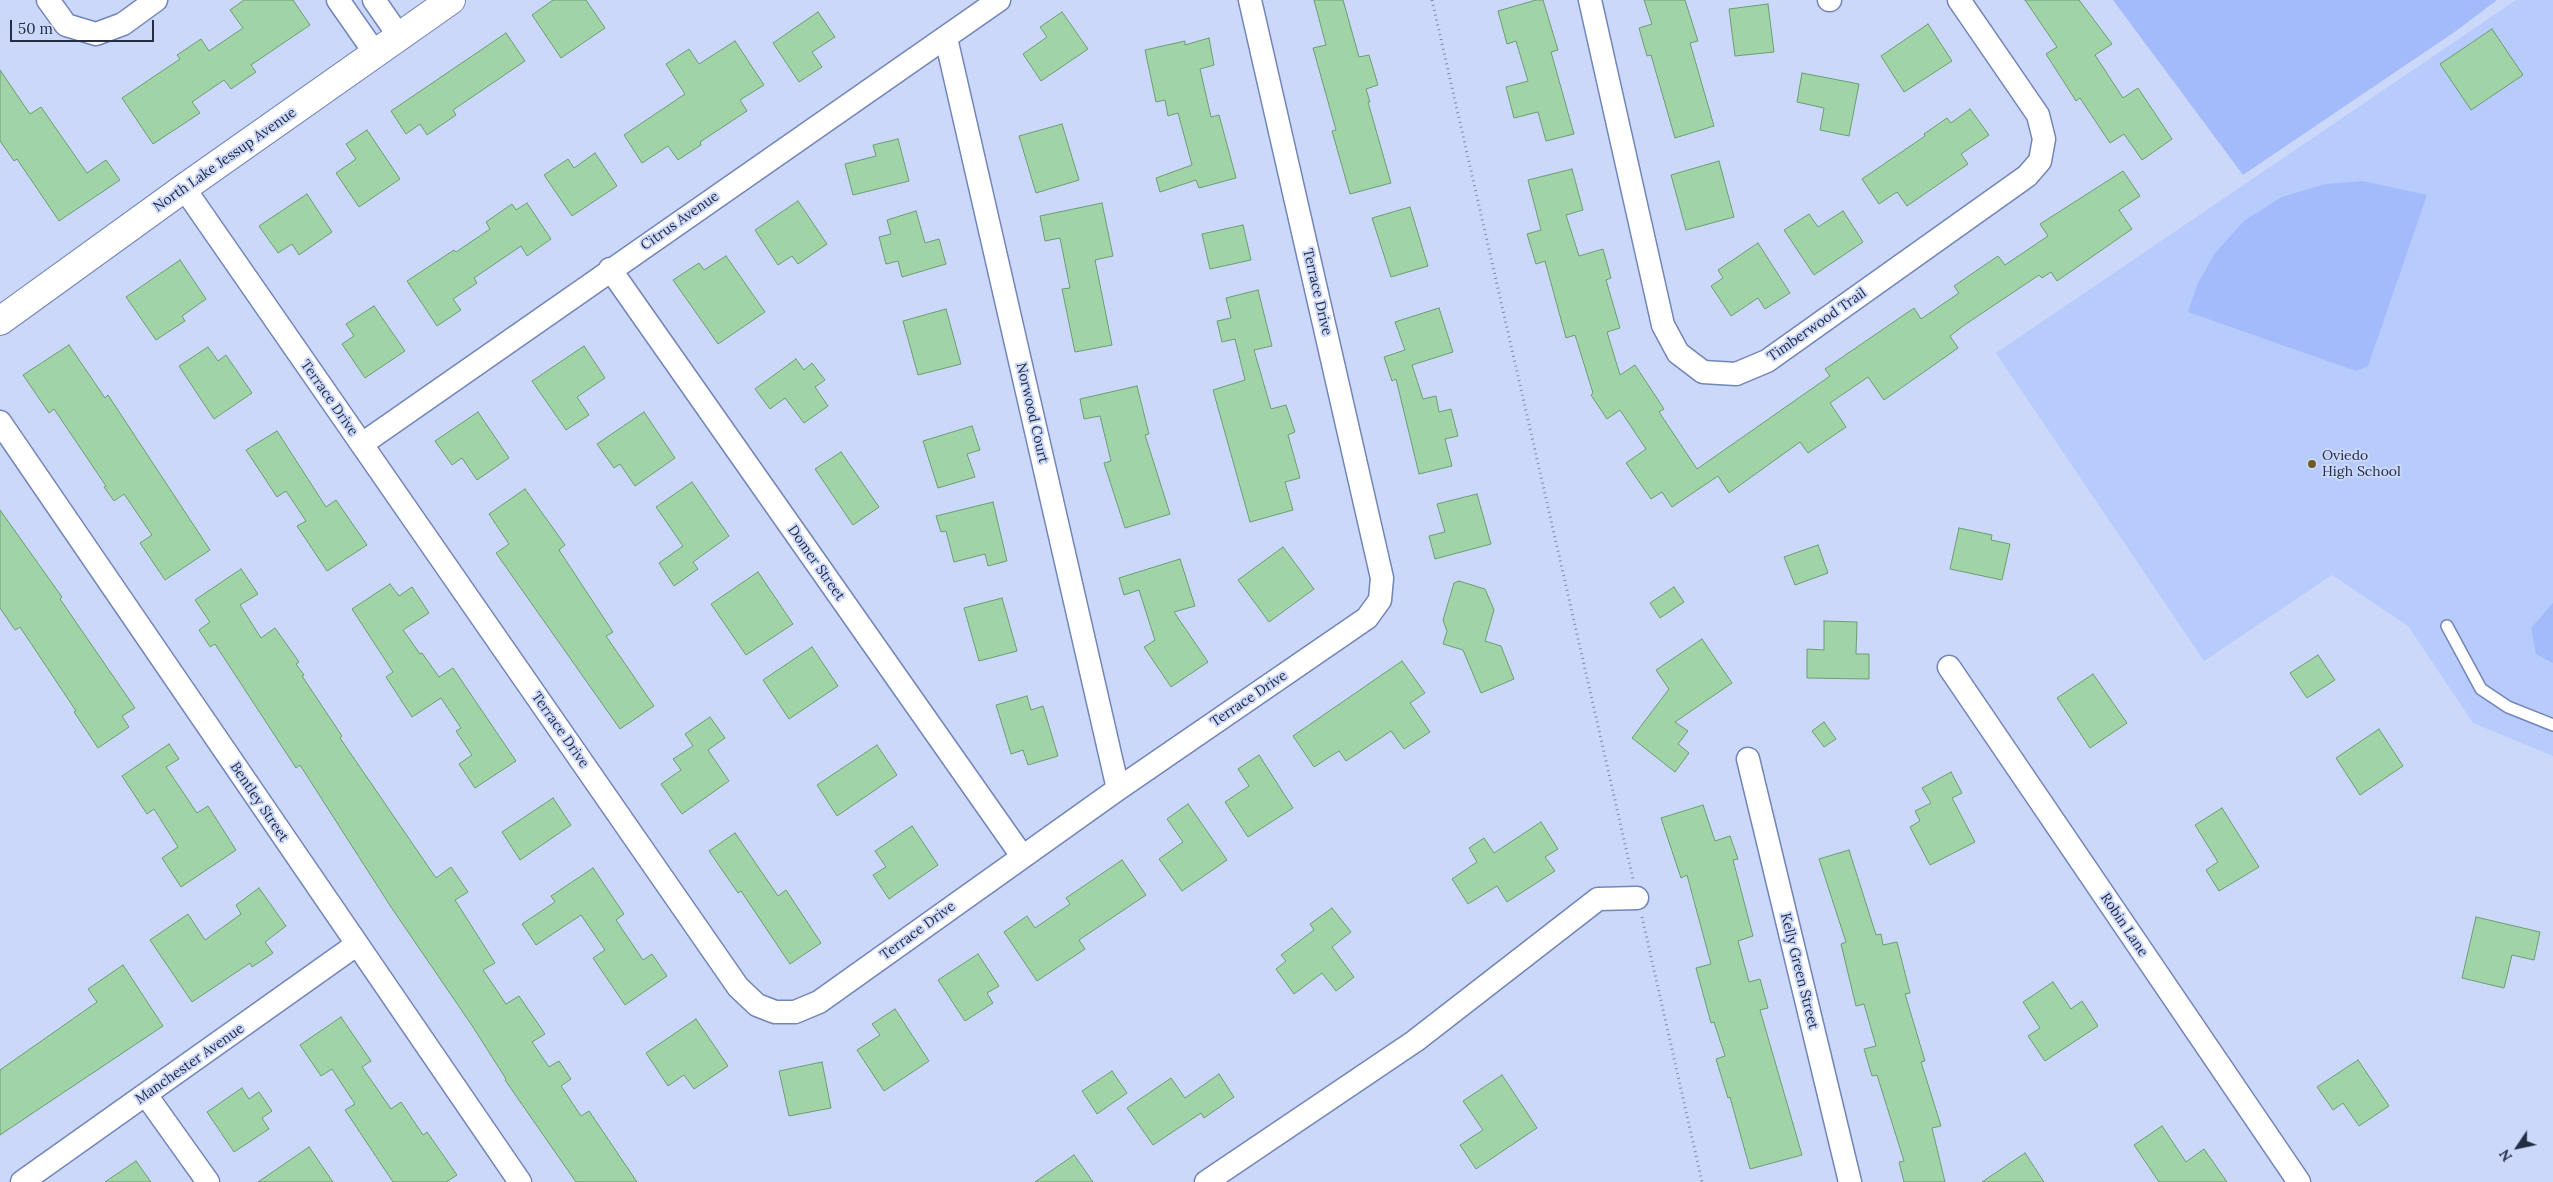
<!DOCTYPE html>
<html>
<head>
<meta charset="utf-8">
<style>
	body { margin:0 }
	#map { position:relative; width:2553px; height:1182px; overflow:hidden; background:#cbd8fa; font-family:Lora,serif }
	canvas { display:block }
	.north { position:absolute; left:2493px; top:1122px; width:50px; height:50px; -webkit-text-stroke:4px #cbd8fa; paint-order:stroke; rotate:236deg; font-size:14px; font-weight:700; line-height:20px; text-align:center; color:#252d43 }
	.north::after { content:''; display:block; margin:auto; width:18px; height:22px; background:#252d43; clip-path:polygon(50% 0,100% 100%,50% 72%,0 100%) }
	.scale { position:absolute; left:10px; top:20px; width:144px; height:22px; box-sizing:border-box; border:2px solid #252d43; border-top:0; padding-left:6px; font-size:15px; line-height:18px; white-space:nowrap; color:#252d43; -webkit-text-stroke:4px #cbd8fa; paint-order:stroke }
</style>
</head>
<body>
<div id="map">
<canvas width="2553" height="1182"></canvas>
<div class="north">N</div>
<div class="scale">50 m</div>
</div>
<script>
const g = document.querySelector('canvas').getContext('2d');
g.lineJoin = 'round';
function fillPath(path, color) {
  g.fillStyle = color;
  g.fill(path, 'evenodd');
}
function toPath(rows) {
  const path = new Path2D();
  for (const r of rows) {
    path.moveTo(r[0], r[1]);
    for (let i = 2; i < r.length; i += 2) path.lineTo(r[i], r[i + 1]);
  }
  return path;
}
function stroke(path, color, width, dash) {
  g.strokeStyle = color;
  g.lineWidth = width;
  g.lineCap = dash ? 'butt' : 'round';
  g.setLineDash(dash || []);
  g.stroke(path);
}
function drawText(font, color, halo, rows, align = 'center') {
  g.font = font + ' Lora,serif';
  g.lineWidth = 4;
  g.setLineDash([]);
  g.textBaseline = 'middle';
  g.strokeStyle = halo;
  g.fillStyle = color;
  for (const [text, x, y, turn = 0] of rows) {
    g.save();
    g.translate(x, y);
    g.rotate((+turn || 0) * Math.PI / 180);
    g.textAlign = isNaN(turn) ? turn : align;
    if (halo) g.strokeText(text, 0, 0);
    g.fillText(text, 0, 0);
    g.restore();
  }
}
fillPath(toPath([
	[2516,0,2553,0,2553,756,2473,723,2408,626,2332,575,2204,661,1996,353]
]), '#b8cbfd');
fillPath(toPath([
	[2113,0,2497,0,2456,31,2243,175],
	[2363,181,2427,195,2368,366,2356,371,2188,312,2197,285,2215,253,2245,220,2282,197,2325,184],
	[2553,603,2553,663,2536,654,2531,628]
]), '#a3bbfb');
const building = toPath([
	[244,0,293,0,310,25,251,65,256,72,231,89,224,80,192,102,200,113,153,144,122,98,180,59,177,55,201,39,209,51,243,28,230,10,244,0],
	[553,0,586,0,605,28,561,58,532,15,553,0],
	[1314,0,1343,0,1359,57,1369,55,1378,85,1366,89,1370,102,1368,102,1391,183,1350,194,1332,131,1336,130,1313,48,1326,45,1314,0],
	[1536,0,1543,0,1558,50,1551,52,1574,134,1546,141,1538,112,1514,118,1506,87,1528,81,1516,41,1507,44,1498,11,1536,0],
	[1644,0,1685,0,1698,41,1690,43,1714,126,1675,138,1651,55,1647,56,1639,28,1652,24,1644,0],
	[2025,0,2079,0,2112,44,2095,55,2123,98,2138,88,2172,139,2142,160,2124,134,2110,143,2080,98,2076,101,2046,54,2057,47,2025,0],
	[1768,4,1774,52,1735,56,1729,9,1768,4],
	[818,12,835,37,812,52,822,67,799,82,773,43,818,12],
	[1062,12,1088,49,1041,81,1023,54,1047,37,1040,27,1062,12],
	[1928,24,1952,61,1904,92,1881,56,1928,24],
	[2492,29,2523,75,2471,110,2440,64,2492,29],
	[506,33,525,61,453,110,456,115,427,135,420,124,406,134,391,111,506,33],
	[1209,38,1214,65,1200,69,1211,117,1219,115,1236,178,1199,188,1196,180,1160,192,1156,178,1192,165,1178,113,1168,116,1165,100,1156,102,1145,50,1185,41,1185,45,1209,38],
	[735,41,764,85,740,100,747,111,700,142,701,145,678,160,668,146,642,163,624,135,685,94,666,64,689,49,699,64,735,41],
	[0,70,30,114,41,107,87,173,106,160,120,180,59,221,17,159,14,161,0,141,0,70],
	[1802,73,1859,84,1849,136,1820,130,1824,108,1797,102,1802,73],
	[1970,109,1989,135,1961,154,1968,164,1907,206,1897,192,1879,204,1862,179,1925,136,1924,134,1947,118,1951,123,1970,109],
	[1062,124,1079,180,1036,193,1019,136,1062,124],
	[367,130,400,179,359,207,336,173,356,159,346,144,367,130],
	[898,139,909,181,853,195,845,164,876,156,873,145,898,139],
	[595,153,617,186,572,216,544,175,568,159,574,168,595,153],
	[1719,161,1734,217,1686,230,1671,175,1719,161],
	[1572,169,1583,210,1566,215,1579,256,1603,249,1611,278,1606,280,1620,328,1607,332,1620,375,1635,365,1664,409,1659,412,1697,469,1830,376,1825,369,1914,308,1921,319,1959,293,1954,286,1998,256,2005,265,2048,236,2040,224,2123,171,2140,196,2119,210,2132,229,2057,281,2051,272,2042,278,2039,275,1963,326,1950,336,1958,348,1884,400,1868,377,1830,403,1846,427,1808,453,1800,442,1729,493,1718,476,1672,507,1662,492,1651,499,1626,463,1646,449,1620,410,1607,419,1591,395,1593,393,1575,335,1566,338,1545,261,1536,264,1527,234,1541,230,1528,180,1572,169],
	[307,194,332,232,299,255,292,244,278,253,259,226,307,194],
	[798,201,827,244,798,264,792,256,778,265,755,230,798,201],
	[527,203,551,239,527,256,521,246,474,278,477,283,453,299,461,310,437,326,407,281,454,250,456,252,490,229,486,222,512,204,516,210,527,203],
	[1102,203,1113,256,1095,260,1112,345,1075,352,1062,289,1070,288,1060,238,1045,241,1040,216,1102,203],
	[1410,207,1428,266,1391,277,1372,218,1410,207],
	[916,211,925,243,939,239,946,264,902,277,898,261,886,264,879,237,891,234,887,220,916,211],
	[1843,211,1863,242,1814,275,1784,230,1809,214,1818,227,1843,211],
	[1243,225,1251,260,1210,269,1202,234,1243,225],
	[1758,243,1790,293,1765,309,1758,298,1731,316,1711,286,1723,278,1718,270,1758,243],
	[726,256,765,312,718,344,673,280,699,263,704,270,726,256],
	[180,260,206,299,182,316,185,321,156,340,126,297,180,260],
	[1258,290,1272,346,1254,350,1271,409,1286,405,1295,432,1288,435,1300,478,1285,482,1293,510,1250,522,1213,390,1245,380,1235,339,1222,342,1217,321,1231,318,1226,298,1258,290],
	[374,306,405,351,365,378,342,344,354,336,346,324,374,306],
	[1439,308,1453,352,1412,365,1423,399,1436,396,1439,412,1451,409,1458,436,1445,439,1452,466,1419,474,1396,379,1392,381,1384,357,1405,350,1395,322,1439,308],
	[946,309,961,364,918,375,903,321,946,309],
	[69,345,105,398,108,395,210,550,165,580,140,543,152,535,124,494,114,501,104,487,106,486,54,409,49,413,23,375,69,345],
	[584,346,605,378,577,397,589,415,566,430,532,381,584,346],
	[208,347,218,361,226,355,252,393,214,419,179,366,208,347],
	[796,359,804,370,812,363,825,380,815,387,828,406,804,423,785,398,770,409,755,389,796,359],
	[1137,386,1149,434,1145,435,1170,514,1125,528,1104,463,1111,461,1100,416,1084,419,1080,399,1137,386],
	[478,412,509,458,477,480,462,458,452,465,435,441,478,412],
	[644,412,675,458,635,486,620,464,614,468,597,444,644,412],
	[972,426,980,450,967,454,975,477,938,488,923,441,972,426],
	[277,431,326,507,336,500,367,545,327,571,297,526,306,521,286,491,277,497,246,450,277,431],
	[841,452,879,507,853,525,815,469,841,452],
	[692,482,729,536,693,562,698,569,674,586,659,563,683,546,656,507,692,482],
	[525,489,565,545,559,550,613,632,606,636,654,706,620,729,496,553,509,544,489,514,525,489],
	[1477,494,1491,544,1435,559,1429,536,1445,532,1437,504,1477,494],
	[993,502,1007,561,988,566,985,554,954,562,946,531,941,532,936,516,993,502],
	[0,510,62,597,60,599,135,708,122,716,129,727,98,748,74,712,76,711,20,627,15,630,0,608,0,510],
	[1959,528,1992,535,1991,540,2010,544,2002,580,1950,569,1959,528],
	[1818,545,1828,573,1795,585,1784,557,1818,545],
	[1283,547,1314,589,1269,622,1238,580,1283,547],
	[1180,559,1195,606,1174,612,1208,662,1171,687,1144,647,1155,640,1139,590,1124,595,1119,578,1180,559],
	[241,569,258,594,240,605,261,638,275,628,299,662,296,664,304,675,302,676,342,736,340,738,436,878,451,867,468,892,455,900,495,963,483,970,506,1004,519,996,545,1034,532,1042,549,1067,559,1061,571,1079,561,1086,581,1116,589,1111,637,1182,576,1182,505,1080,506,1079,473,1027,391,907,300,765,296,768,215,644,210,647,199,630,210,622,195,600,241,569],
	[758,572,793,624,746,655,711,604,758,572],
	[1459,581,1485,589,1494,610,1485,641,1501,646,1514,679,1481,693,1463,650,1443,644,1447,631,1443,620,1454,583,1459,581],
	[390,584,399,596,412,587,429,613,403,630,420,654,422,653,439,677,453,668,516,761,475,788,459,764,472,755,456,731,461,728,441,698,412,717,386,677,393,672,352,609,390,584],
	[1674,587,1684,602,1660,618,1650,603,1674,587],
	[1002,598,1017,651,979,661,964,608,1002,598],
	[1824,621,1857,622,1856,654,1869,654,1869,679,1807,678,1807,649,1824,650,1824,621],
	[1702,639,1732,683,1675,722,1688,731,1678,744,1689,753,1675,772,1632,738,1669,689,1656,670,1702,639],
	[812,647,838,686,789,719,763,680,812,647],
	[2318,655,2335,680,2307,698,2290,673,2318,655],
	[1402,661,1425,693,1410,703,1430,732,1404,749,1391,731,1346,761,1339,751,1314,767,1293,736,1402,661],
	[2093,674,2127,723,2090,748,2057,698,2093,674],
	[1027,696,1031,710,1043,706,1058,756,1028,765,1023,750,1011,754,996,705,1027,696],
	[710,717,725,738,708,750,729,781,682,814,661,784,681,770,673,759,693,746,685,734,710,717],
	[1824,722,1836,739,1824,747,1812,731,1824,722],
	[2379,729,2403,766,2360,795,2336,758,2379,729],
	[169,744,179,759,166,767,197,813,208,806,236,850,181,887,162,858,178,847,154,809,147,814,122,776,169,744],
	[877,745,897,775,837,816,817,785,877,745],
	[1259,755,1293,808,1248,837,1225,802,1249,786,1238,769,1259,755],
	[1951,772,1962,793,1952,798,1975,842,1930,865,1910,827,1920,821,1915,811,1931,803,1922,788,1951,772],
	[553,798,571,825,520,860,502,832,553,798],
	[1188,804,1227,860,1182,891,1159,859,1183,842,1167,819,1188,804],
	[1703,805,1715,841,1730,836,1738,859,1733,860,1753,936,1738,941,1749,982,1760,979,1768,1008,1760,1010,1802,1155,1750,1169,1730,1097,1728,1098,1716,1059,1725,1056,1714,1022,1711,1023,1696,968,1711,964,1687,875,1681,878,1661,818,1703,805],
	[2222,808,2259,867,2219,891,2206,870,2218,862,2195,825,2222,808],
	[1541,822,1558,849,1545,857,1555,871,1507,902,1497,886,1468,904,1452,879,1477,862,1469,848,1484,838,1494,853,1541,822],
	[912,826,938,865,889,899,873,875,886,867,875,851,912,826],
	[735,833,778,896,786,890,821,943,790,964,741,891,738,893,709,851,735,833],
	[1849,850,1876,935,1881,934,1883,945,1897,942,1910,993,1905,994,1925,1061,1921,1062,1941,1126,1932,1128,1945,1182,1904,1182,1899,1162,1904,1161,1877,1075,1872,1076,1864,1049,1876,1046,1864,1004,1856,1006,1841,944,1846,942,1819,859,1849,850],
	[1122,860,1146,895,1079,940,1085,949,1037,981,1004,932,1027,916,1035,928,1070,904,1066,898,1122,860],
	[593,868,624,914,616,920,643,960,652,954,667,976,625,1005,593,958,605,950,581,915,536,945,522,924,555,902,551,896,593,868],
	[259,888,286,926,265,942,273,953,252,967,250,963,192,1002,150,940,188,914,205,940,241,914,236,905,259,888],
	[1332,908,1351,932,1332,947,1354,977,1336,991,1322,973,1294,994,1276,969,1286,961,1281,955,1314,930,1310,924,1332,908],
	[2476,917,2540,932,2534,960,2512,955,2504,988,2462,978,2476,917],
	[978,954,999,986,987,993,993,1003,965,1021,938,980,978,954],
	[123,965,163,1026,0,1135,0,1070,97,1002,88,989,123,965],
	[2053,982,2071,1009,2082,1001,2098,1026,2045,1061,2028,1036,2040,1028,2023,1002,2053,982],
	[895,1009,929,1061,884,1091,857,1050,880,1035,872,1024,895,1009],
	[341,1017,371,1061,362,1067,391,1109,401,1102,423,1135,427,1132,457,1175,446,1182,393,1182,345,1110,355,1104,332,1069,321,1076,300,1045,341,1017],
	[696,1019,728,1066,694,1089,684,1075,668,1086,646,1053,696,1019],
	[2358,1060,2389,1106,2359,1126,2343,1103,2333,1110,2317,1087,2358,1060],
	[822,1062,831,1108,789,1116,779,1071,822,1062],
	[1112,1071,1127,1093,1097,1114,1082,1091,1112,1071],
	[1219,1074,1234,1097,1204,1118,1201,1113,1153,1145,1127,1108,1171,1078,1185,1098,1219,1074],
	[1502,1075,1537,1128,1476,1169,1460,1145,1483,1130,1463,1101,1502,1075],
	[242,1088,249,1099,259,1092,272,1111,262,1118,269,1129,234,1152,207,1112,242,1088],
	[2162,1126,2186,1162,2204,1149,2227,1182,2159,1182,2134,1145,2162,1126],
	[309,1147,333,1182,258,1182,309,1147],
	[2025,1153,2044,1182,1982,1182,2025,1153],
	[1074,1155,1093,1182,1035,1182,1074,1155],
	[136,1161,151,1182,105,1182,136,1161]
]);
fillPath(building, '#a0d4a7');
stroke(building, '#6b9d73', 1);
const lane = toPath([
	[2447,626,2481,689,2508,707,2553,725]
]);
const street = toPath([
	[48,0,66,25,96,34,123,24,156,0],
	[338,0,375,53],
	[374,0,399,36],
	[1590,0,1663,325,1678,353,1703,372,1736,374,1767,361,2027,176,2040,161,2044,139,2038,115,1959,0],
	[1829,0,1830,0],
	[946,38,1118,789],
	[184,188,738,987,757,1005,775,1012,795,1012,819,1002,1118,789,1367,618,1380,600,1382,578,1250,0],
	[610,269,1022,856],
	[0,422,520,1182],
	[362,444,999,0],
	[1949,667,2299,1182],
	[1748,759,1850,1182],
	[146,1095,208,1182],
	[22,1182,356,945],
	[1206,1182,1415,1041,1598,899,1637,898]
]);
const secondary = toPath([
	[0,321,184,188,451,0]
]);
stroke(lane, '#7285b9', 14);
stroke(street, '#7285b9', 25);
stroke(secondary, '#7285b9', 30);
stroke(toPath([
	[1432,0,1633,879],
	[1642,917,1702,1182]
]), '#808ba8', 3, [1, 4]);
stroke(lane, '#fff', 11);
stroke(street, '#fff', 22);
stroke(secondary, '#fff', 28);
for (const [x, y, r, color] of [
	[2312,464,5,"#6e5b2a"]
]) {
  const dot = new Path2D();
  dot.arc(x, y, r, 0, 2 * Math.PI);
  g.fillStyle = color;
  g.fill(dot);
  stroke(dot, '#cbd8fa', 2);
}
drawText('14px', '#252d43', '#cbd8fa', [
	["North Lake Jessup Avenue",225,160,-35],
	["Citrus Avenue",680,221,-35],
	["Terrace Drive",1317,292,77],
	["Timberwood Trail",1817,325,-35],
	["Terrace Drive",329,398,55],
	["Norwood Court",1032,413,77],
	["Domer Street",816,563,55],
	["Terrace Drive",1249,699,-34],
	["Terrace Drive",560,730,55],
	["Bentley Street",259,802,56],
	["Robin Lane",2124,925,56],
	["Terrace Drive",918,931,-36],
	["Kelly Green Street",1799,971,76],
	["Manchester Avenue",190,1064,-35]
]);
drawText('14px', '#252d43', '#cbd8fa', [
	["Oviedo",2322,456],
	["High School",2322,472]
], 'left');
</script>
</body>
</html>
